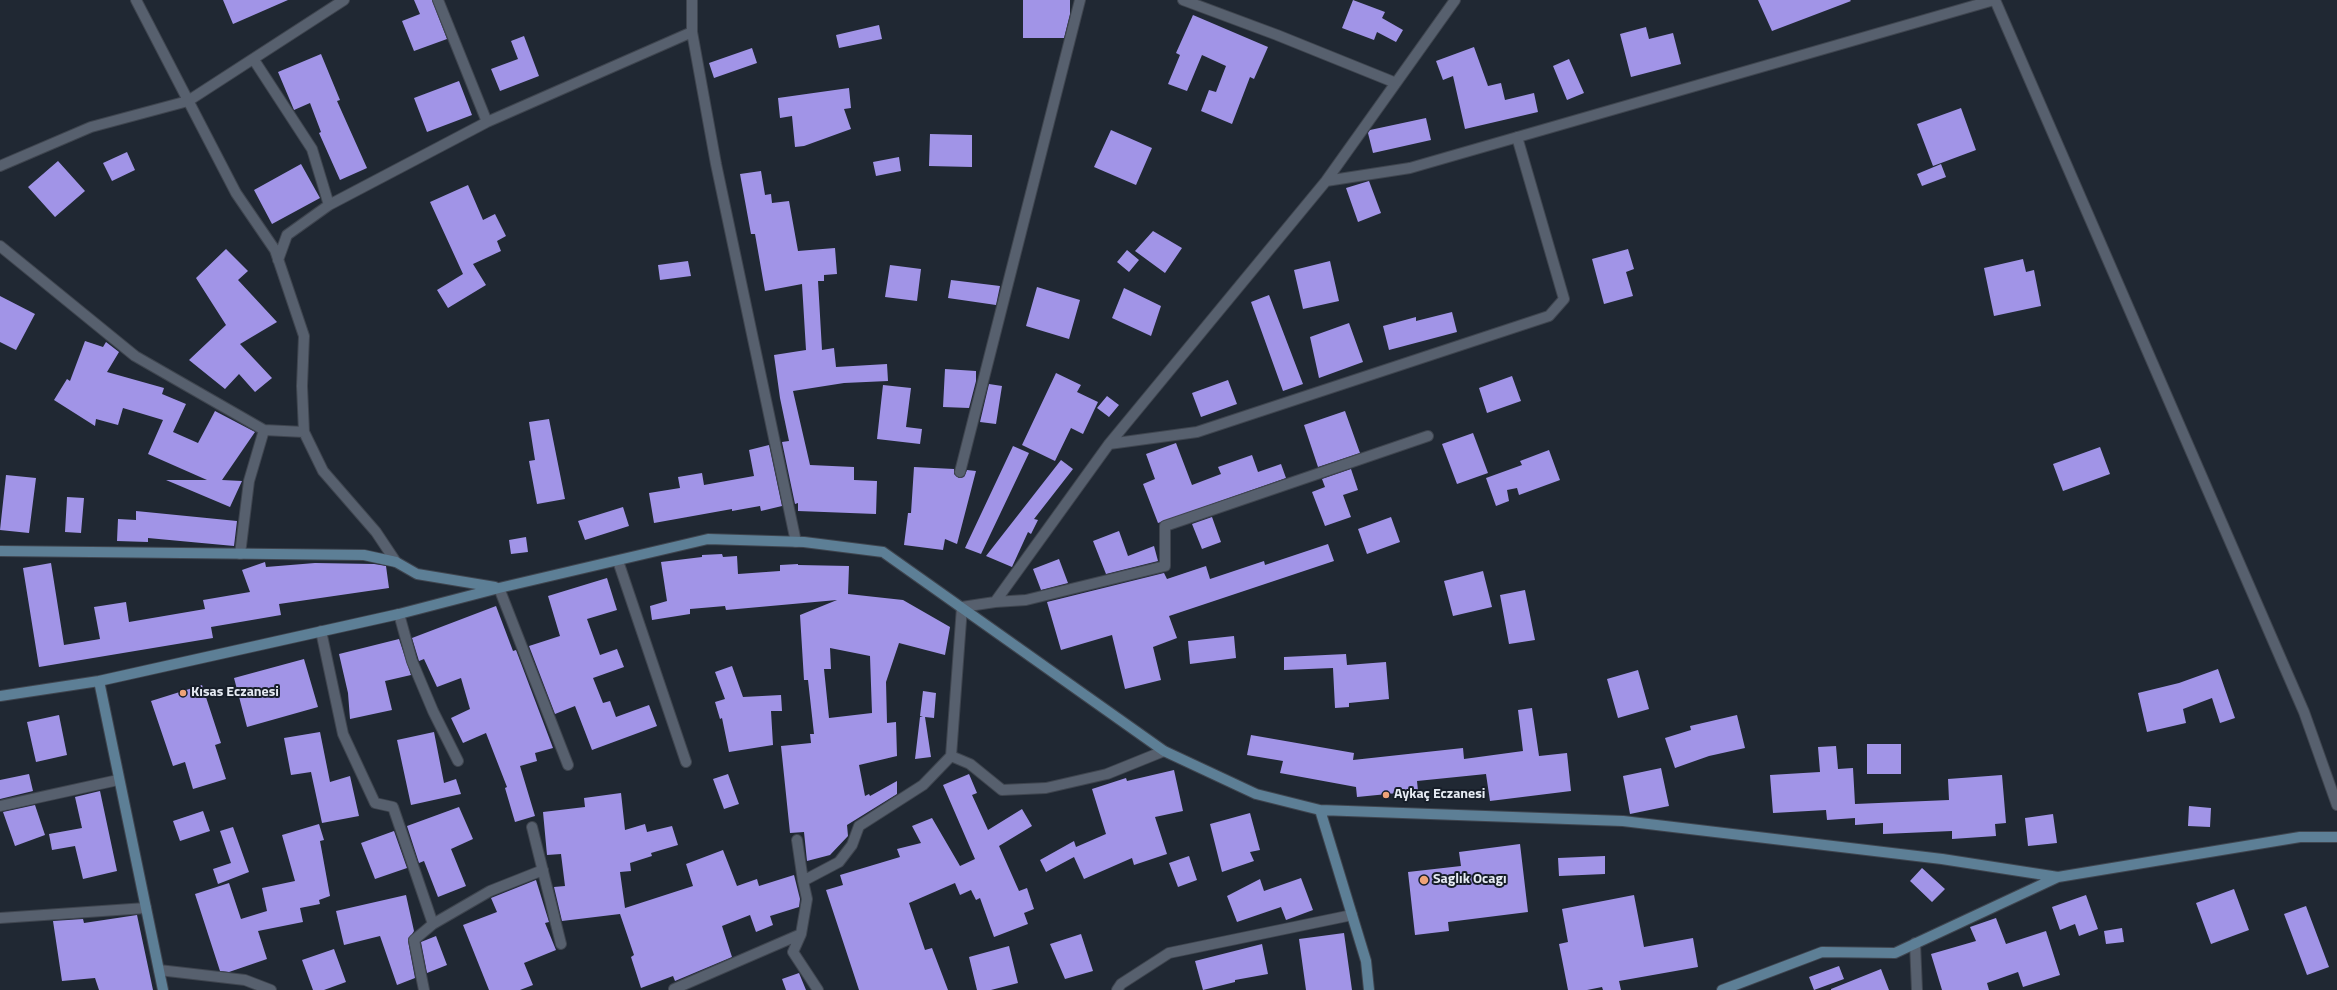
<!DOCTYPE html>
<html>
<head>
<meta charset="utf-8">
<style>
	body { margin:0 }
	canvas { display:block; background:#202833 }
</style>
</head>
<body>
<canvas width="2337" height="990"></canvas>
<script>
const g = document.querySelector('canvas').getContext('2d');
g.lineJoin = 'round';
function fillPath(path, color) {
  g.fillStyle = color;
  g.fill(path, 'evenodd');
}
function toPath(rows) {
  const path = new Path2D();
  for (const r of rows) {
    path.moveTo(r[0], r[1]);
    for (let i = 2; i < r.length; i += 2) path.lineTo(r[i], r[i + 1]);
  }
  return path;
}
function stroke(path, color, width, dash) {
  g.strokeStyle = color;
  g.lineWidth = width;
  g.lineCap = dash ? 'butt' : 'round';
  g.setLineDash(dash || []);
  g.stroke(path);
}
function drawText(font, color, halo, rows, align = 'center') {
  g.font = font + ' "Titillium Web",sans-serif';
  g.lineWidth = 4;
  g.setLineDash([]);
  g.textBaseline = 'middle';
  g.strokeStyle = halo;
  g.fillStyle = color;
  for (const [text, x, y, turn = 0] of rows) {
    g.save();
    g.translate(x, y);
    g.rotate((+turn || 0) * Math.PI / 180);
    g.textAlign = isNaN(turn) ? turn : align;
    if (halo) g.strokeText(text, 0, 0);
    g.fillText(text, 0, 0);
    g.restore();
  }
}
fillPath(toPath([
	[223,0,288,0,233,24],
	[414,0,432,0,447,39,414,51,402,21,420,14],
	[1023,0,1070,0,1070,14,1064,38,1023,38],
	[1353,0,1385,12,1382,18,1403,30,1396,42,1377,32,1374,40,1342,28],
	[1758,0,1850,0,1851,1,1772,31],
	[1193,15,1268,47,1254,79,1250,77,1232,124,1201,111,1209,90,1216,92,1226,66,1202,55,1187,91,1168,84,1180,55,1176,53],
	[879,25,882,39,839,48,836,35],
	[1646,27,1649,39,1673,33,1681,64,1631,77,1620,34],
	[524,36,539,76,500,91,491,69,518,59,511,41],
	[1474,47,1488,86,1501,83,1505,100,1534,93,1538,112,1465,129,1453,76,1443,80,1436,61],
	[752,48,757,63,714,78,709,63],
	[321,54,340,100,337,101,367,168,340,180,319,133,321,132,310,103,294,110,278,72],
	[1569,59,1584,93,1567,100,1553,66],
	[459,81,472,115,427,132,414,98],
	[849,88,851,108,844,109,851,129,804,146,795,147,792,116,780,118,778,98],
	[1961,108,1976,150,1933,166,1917,124],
	[1426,118,1431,140,1373,153,1368,133,1370,130],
	[1111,130,1152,148,1136,185,1094,167],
	[930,134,972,135,972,167,929,166],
	[127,152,135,170,112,181,103,163],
	[899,157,901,171,876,176,873,162],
	[58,161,85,191,55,217,28,187],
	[301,164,320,198,272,224,254,190],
	[1941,164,1946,177,1922,186,1917,174],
	[761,171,765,195,771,194,772,203,789,201,798,251,835,248,837,274,824,275,824,281,818,281,822,350,834,348,836,367,887,364,888,381,844,383,793,391,810,465,854,467,854,480,877,481,876,514,798,511,798,503,795,504,782,442,789,441,780,398,774,355,806,350,802,284,765,291,755,234,751,234,740,174],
	[1369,181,1381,213,1358,222,1346,188],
	[468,185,483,220,495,214,506,236,497,241,501,251,473,264,486,285,448,308,437,290,463,274,430,202],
	[1153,231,1182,248,1165,273,1135,251],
	[226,249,248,271,238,280,277,322,240,344,272,378,255,392,239,374,225,389,189,360,226,325,196,278],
	[1628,249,1634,269,1626,272,1633,296,1604,304,1592,259],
	[1127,250,1139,260,1129,272,1117,262],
	[2023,259,2026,272,2034,270,2041,306,1994,316,1984,268],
	[688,261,691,276,660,280,658,265],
	[1330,261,1339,301,1303,309,1294,270],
	[890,265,921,269,917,301,885,297],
	[951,280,1000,286,996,305,948,298],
	[1037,287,1080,300,1069,339,1026,326],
	[1124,288,1161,306,1151,336,1112,318],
	[1269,295,1303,384,1283,391,1251,302],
	[0,296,35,314,16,350,0,342],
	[1452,312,1457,332,1389,350,1383,326,1416,317,1416,321],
	[1349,323,1363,362,1319,378,1310,337],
	[85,341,103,347,106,342,119,352,107,372,164,388,162,394,186,404,173,432,198,443,215,411,255,432,222,480,242,481,230,507,166,480,207,480,148,454,163,420,123,408,118,425,96,419,95,426,54,400,67,379,70,381],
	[945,369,976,371,976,381,969,408,943,407],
	[1056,373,1081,385,1077,392,1098,402,1083,434,1071,428,1055,461,1022,445],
	[1512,376,1521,401,1487,413,1479,388],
	[1228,380,1237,404,1201,417,1192,393],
	[989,384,1002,386,996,424,980,422],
	[883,385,911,388,906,427,922,429,920,444,877,439],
	[1107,396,1119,405,1109,417,1097,408],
	[1345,411,1360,453,1318,467,1304,425],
	[549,419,565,499,537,504,529,461,535,460,529,422],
	[1473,433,1488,473,1457,484,1442,444],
	[1176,443,1192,485,1221,474,1218,467,1252,455,1258,472,1281,464,1286,478,1158,523,1143,484,1155,479,1146,454],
	[769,445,782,506,761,511,760,506,732,511,732,509,654,523,649,493,680,488,678,477,702,473,704,485,754,476,749,450],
	[1013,446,1029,453,981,554,965,548],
	[2100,447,2110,474,2063,491,2053,464],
	[1549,450,1560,480,1519,495,1517,488,1507,490,1509,501,1496,506,1486,478,1522,465,1520,461],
	[1061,460,1073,469,1034,519,1038,520,1031,534,1028,532,1012,567,986,556],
	[914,467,954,469,954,474,959,478,964,477,967,470,976,471,957,544,945,539,943,550,904,545,908,513,911,513],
	[1351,469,1358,490,1343,495,1351,517,1325,526,1312,492,1325,487,1322,479],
	[6,475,36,478,29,533,0,530],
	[67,497,84,498,81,533,65,532],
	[623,507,629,526,585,540,578,521],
	[136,511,237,521,234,546,148,538,148,542,117,541,118,519,136,520],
	[1212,517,1221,542,1202,549,1192,524],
	[1391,517,1400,542,1367,554,1358,529],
	[1119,531,1128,556,1154,546,1158,561,1106,574,1093,541],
	[526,537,528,552,511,554,509,540],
	[1328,544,1334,561,1169,616,1177,638,1153,647,1161,680,1125,689,1112,635,1061,650,1047,602,1164,573,1167,579,1206,566,1210,579,1264,561,1265,565],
	[722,554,723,557,737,556,738,574,780,571,780,565,798,564,798,565,849,566,848,594,903,600,950,627,945,655,899,643,886,682,887,723,896,722,897,756,859,765,865,796,869,794,870,796,897,781,897,794,847,825,848,836,830,855,807,861,804,832,790,833,781,746,811,743,810,734,814,734,808,680,804,680,800,615,837,600,726,610,725,606,690,609,690,614,652,620,650,606,667,601,661,562,702,557,702,555],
	[830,648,870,656,872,713,829,718,824,669,831,669],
	[1059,559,1068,583,1041,590,1033,569],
	[265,562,266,567,315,563,374,564,386,566,389,588,279,604,281,615,211,627,213,638,39,667,23,568,51,563,64,645,100,639,94,607,126,602,129,622,205,609,203,600,250,592,242,570],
	[1483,571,1492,607,1453,616,1444,581],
	[607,578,617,610,587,619,600,655,617,649,624,667,593,678,603,703,610,701,616,717,649,705,657,726,592,750,575,706,555,714,529,646,560,636,548,596],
	[1525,590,1535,640,1509,644,1500,595],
	[496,606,513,651,516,650,553,748,535,753,537,761,520,766,535,816,515,822,505,788,507,787,486,733,463,743,451,718,470,709,461,678,437,687,424,659,419,661,412,638],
	[1234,636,1236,658,1190,664,1188,641],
	[399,639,411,675,385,681,392,710,350,719,348,693,339,654],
	[1346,654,1347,665,1386,662,1389,699,1349,703,1349,707,1335,708,1333,668,1284,670,1284,657],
	[304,659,318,707,247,727,234,678],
	[732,666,743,697,781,695,782,711,771,711,773,745,729,752,722,718,720,719,715,702,725,699,715,672],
	[2218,669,2235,718,2220,723,2212,698,2183,709,2186,723,2147,732,2138,693,2179,683],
	[1638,670,1649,709,1618,718,1607,679],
	[202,685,221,743,215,745,226,779,193,789,185,762,173,766,151,701],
	[923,691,936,693,934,718,925,717,931,757,915,759,920,717,923,716,920,716],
	[1532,708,1539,756,1567,753,1571,791,1490,801,1486,774,1417,781,1418,791,1357,797,1356,787,1280,773,1283,761,1247,755,1251,735,1354,753,1353,760,1463,748,1464,759,1523,751,1518,710],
	[59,715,67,755,36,762,27,722],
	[1737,715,1745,748,1709,756,1675,768,1665,738,1691,730,1690,726],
	[320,732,330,782,350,776,359,816,322,823,311,772,291,775,284,738],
	[434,732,444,783,456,779,461,794,411,805,397,740],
	[1867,744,1901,744,1901,774,1867,774],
	[1836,746,1838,769,1853,768,1855,804,1949,800,1948,779,2002,775,2006,823,1995,824,1996,836,1952,839,1952,831,1883,834,1883,823,1855,825,1855,818,1827,820,1826,810,1773,813,1770,775,1820,772,1818,747],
	[1661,768,1669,806,1630,814,1623,776],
	[1174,770,1183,811,1155,817,1167,854,1134,865,1132,858,1084,879,1074,857,1046,872,1040,860,1074,841,1076,847,1106,834,1092,789,1126,778,1127,781],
	[29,774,33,791,0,799,0,780],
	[728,774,739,804,724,809,713,779],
	[969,774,977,793,972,795,988,830,1022,809,1032,826,999,846,1019,891,1027,888,1034,909,1024,913,1028,924,994,937,980,898,976,900,971,890,960,895,955,883,909,903,925,950,932,948,948,990,859,990,826,890,843,885,840,875,900,857,897,849,921,843,912,826,932,818,960,866,975,859,943,785],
	[100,791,117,871,83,879,75,846,52,850,49,834,82,828,75,797],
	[621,793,625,830,645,824,647,832,672,826,678,845,651,853,652,856,630,863,631,871,620,872,625,908,693,886,686,864,723,850,737,886,757,879,759,886,794,875,800,899,799,907,770,916,773,925,756,932,750,915,722,926,732,957,675,981,673,976,641,988,631,957,634,955,620,914,562,921,554,887,565,886,561,854,547,855,543,812,585,807,584,798],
	[35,805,45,835,15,846,3,812],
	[2189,806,2211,808,2210,827,2188,826],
	[459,807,473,839,451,849,466,886,438,897,424,861,419,863,407,826],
	[203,811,210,831,180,841,173,821],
	[1250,813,1260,850,1250,852,1254,861,1222,872,1210,824],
	[2053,814,2057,843,2028,846,2025,818],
	[319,824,324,840,320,841,330,896,319,900,320,904,300,908,303,922,258,931,267,959,229,972,220,971,195,894,229,883,241,919,267,911,262,888,295,881,282,835],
	[233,827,249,872,218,884,213,869,231,863,220,831],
	[394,831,407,868,375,879,361,843],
	[1520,844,1528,912,1448,922,1449,931,1415,935,1408,872,1461,866,1459,852],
	[1189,856,1197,880,1178,887,1169,863],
	[1605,856,1605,874,1559,876,1558,858],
	[1922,868,1945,889,1932,902,1910,881],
	[1301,878,1313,910,1286,920,1281,907,1237,922,1227,896,1260,879,1264,891],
	[536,880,549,922,545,923,556,950,524,963,533,985,520,990,489,990,463,925,497,912,491,898],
	[2234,889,2249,930,2211,944,2196,903],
	[406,895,414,931,408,941,415,978,397,985,380,936,344,945,336,911],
	[1634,895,1644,947,1693,938,1698,967,1619,981,1621,990,1603,990,1602,987,1587,990,1568,990,1559,944,1568,942,1562,909],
	[2086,895,2098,929,2079,936,2075,924,2060,930,2052,907],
	[2306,906,2329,967,2307,975,2284,914],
	[137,915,153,990,99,990,95,978,62,981,53,921,83,919,84,923],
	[1996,918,2006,944,2046,931,2060,975,2023,987,2018,972,1987,983,1989,990,1942,990,1931,954,1976,941,1970,927],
	[2122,928,2124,942,2106,944,2104,931],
	[1344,933,1352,990,1306,990,1299,939],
	[1081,934,1093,971,1065,979,1050,944],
	[436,936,447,965,427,973,421,942],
	[1262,944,1268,974,1235,980,1235,982,1203,990,1195,961],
	[1009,946,1018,983,991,990,977,990,969,957],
	[334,949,346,982,324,990,313,990,302,960],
	[1839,966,1844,979,1814,990,1809,977],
	[1881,969,1889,990,1831,990,1831,989],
	[799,973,806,990,786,990,782,979]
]), '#a194e7');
const street = toPath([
	[136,0,236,193,275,250,304,336,302,386,304,432,323,471,376,532,396,562],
	[438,0,487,122],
	[692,0,692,32,716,164,796,542],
	[1183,0,1277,35,1396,83],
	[1995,0,2304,712,2337,805],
	[254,60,312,149,329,205],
	[0,166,91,127,188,101,344,0],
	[1326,181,1410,168,1994,0],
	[0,246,135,356,264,430,304,432],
	[278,260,287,235,329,205,487,122,692,32],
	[1109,444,1197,432,1549,316,1564,299,1517,137],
	[960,472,1080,0],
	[240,554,249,481,264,430],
	[618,561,686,762],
	[499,588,568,765],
	[995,602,1026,600,1165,566,1165,526,1428,436],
	[399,614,412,661,433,711,458,761],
	[321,631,343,734,375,803,393,807,433,924,414,940,424,990],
	[951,756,970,764,1002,790,1046,788,1107,774,1164,751],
	[0,806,118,780],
	[532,827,561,944],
	[797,840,803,881],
	[0,918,146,908],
	[433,924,490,891,543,870],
	[1915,943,1917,990],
	[159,970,245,980,271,990],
	[674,989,801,934],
	[818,990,793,952,801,934,807,899,803,881,839,862,852,845,859,826,923,785,951,756,962,607,995,602,1109,444,1326,181,1455,0],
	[1117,990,1121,984,1169,953,1352,915]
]);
const secondary = toPath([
	[0,551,364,555,396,562,417,574,495,587],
	[99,681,163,990],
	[0,696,99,681,399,614,499,588,708,539,804,542,883,552,1164,751,1256,794,1320,810,1623,821,1942,859,2058,877,2300,837,2337,837],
	[1320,810,1366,961,1369,990],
	[1722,990,1822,952,1895,953,2058,877]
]);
stroke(street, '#3f454f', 12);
stroke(secondary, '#3f454f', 12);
stroke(street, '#57606e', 10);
stroke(secondary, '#5d7f96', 10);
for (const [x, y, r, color] of [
	[183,693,4,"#efa377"],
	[1386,795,4,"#efa377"],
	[1424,880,5,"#efa377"]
]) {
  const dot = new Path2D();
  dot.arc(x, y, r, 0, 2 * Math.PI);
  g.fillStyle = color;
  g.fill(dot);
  stroke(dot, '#171e29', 1.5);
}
drawText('bold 14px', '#e6ebf3', '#171e29', [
	["Kısas Eczanesi",191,693],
	["Aykaç Eczanesi",1394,795],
	["Saglık Ocagı",1433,880]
], 'left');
</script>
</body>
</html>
